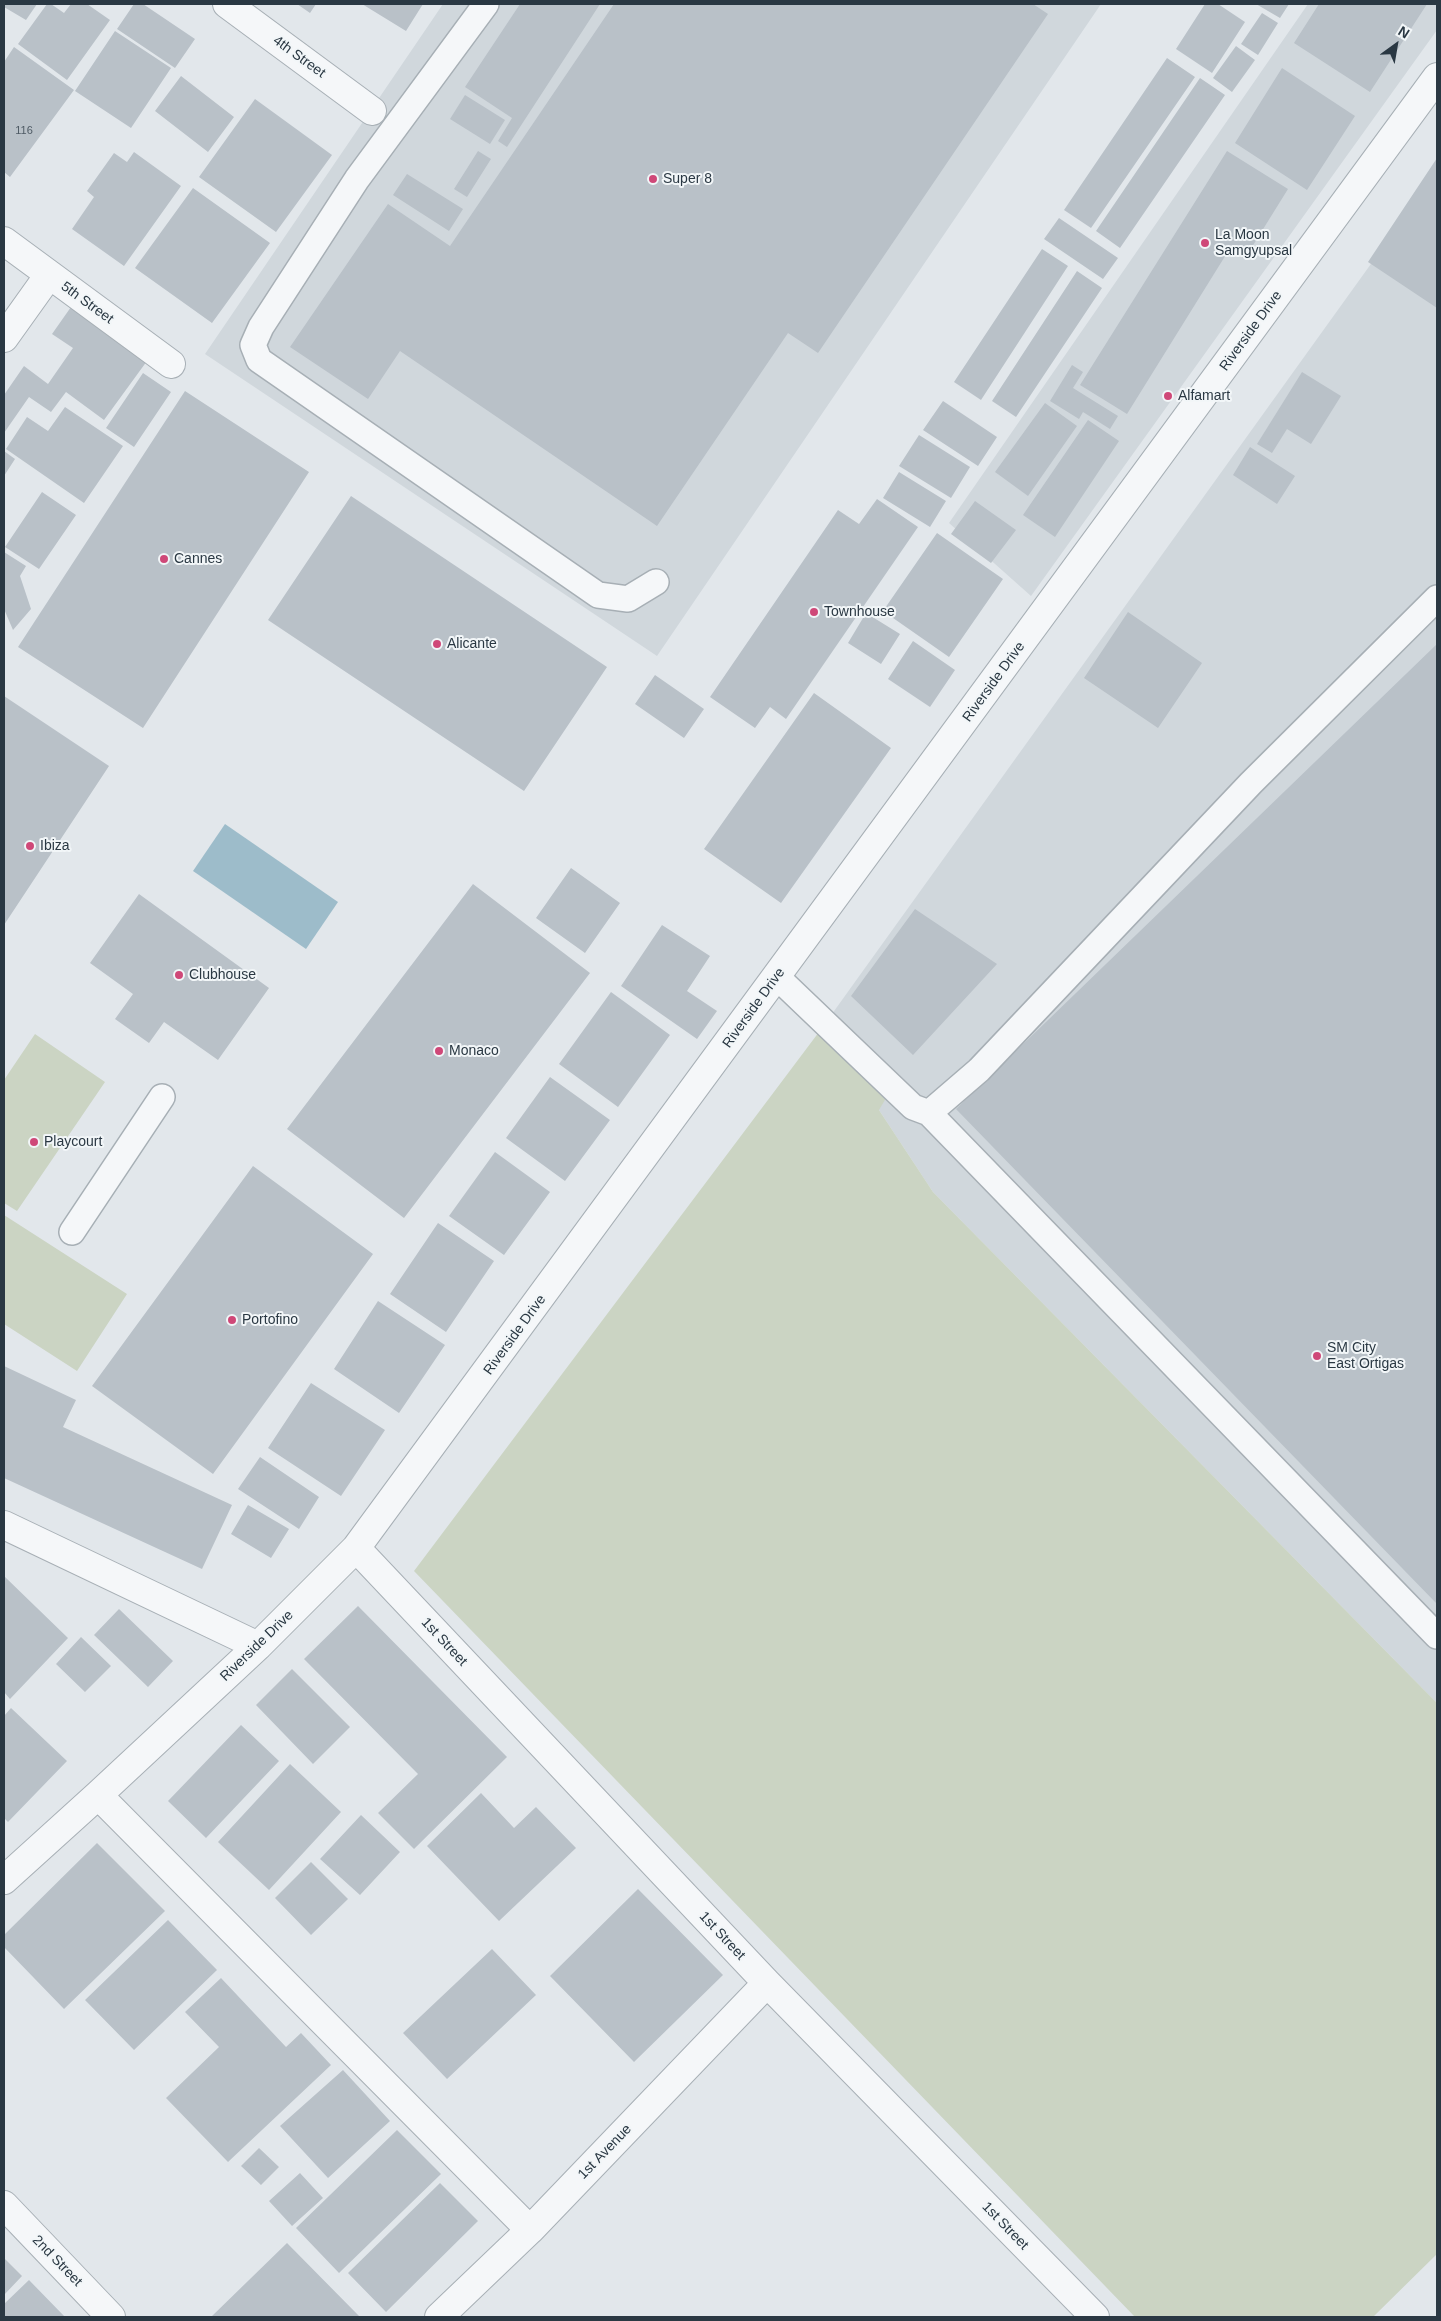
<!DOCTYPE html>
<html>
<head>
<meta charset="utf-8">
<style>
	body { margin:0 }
	#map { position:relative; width:1441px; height:2321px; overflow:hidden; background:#e2e7eb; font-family:Helvetica,sans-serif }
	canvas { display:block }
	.frame { position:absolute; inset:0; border:5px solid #2a3843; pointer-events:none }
	.north { position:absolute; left:1371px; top:20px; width:50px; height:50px; -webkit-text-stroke:4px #f2f6f8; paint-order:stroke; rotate:32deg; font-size:14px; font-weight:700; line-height:20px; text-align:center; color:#2a3843 }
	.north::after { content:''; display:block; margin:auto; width:18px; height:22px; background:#2a3843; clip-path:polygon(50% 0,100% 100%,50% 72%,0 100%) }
</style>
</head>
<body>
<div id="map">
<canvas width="1441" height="2321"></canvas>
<div class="frame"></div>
<div class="north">N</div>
</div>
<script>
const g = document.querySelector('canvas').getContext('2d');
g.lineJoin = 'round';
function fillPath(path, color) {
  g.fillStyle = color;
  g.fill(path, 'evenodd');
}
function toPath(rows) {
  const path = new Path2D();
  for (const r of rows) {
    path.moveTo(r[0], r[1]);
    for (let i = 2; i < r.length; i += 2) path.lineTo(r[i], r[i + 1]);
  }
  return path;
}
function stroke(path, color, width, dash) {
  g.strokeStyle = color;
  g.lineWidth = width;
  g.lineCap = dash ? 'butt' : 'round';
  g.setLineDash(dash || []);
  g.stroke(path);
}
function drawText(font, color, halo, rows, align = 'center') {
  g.font = font + ' Helvetica,sans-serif';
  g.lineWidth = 4;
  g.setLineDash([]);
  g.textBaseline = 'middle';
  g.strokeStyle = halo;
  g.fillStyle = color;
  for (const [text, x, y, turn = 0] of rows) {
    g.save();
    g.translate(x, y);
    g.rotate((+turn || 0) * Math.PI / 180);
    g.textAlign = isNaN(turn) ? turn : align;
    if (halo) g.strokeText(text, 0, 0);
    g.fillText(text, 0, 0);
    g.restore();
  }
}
fillPath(toPath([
	[443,4,1101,4,657,656,205,354],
	[1308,4,1437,4,1437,30,1031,596,949,523],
	[1437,172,1437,1703,933,1192,879,1110,819,1032]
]), '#d0d7dc');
fillPath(toPath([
	[819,1032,889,1093,879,1110,933,1192,1437,1703,1437,2254,1373,2317,1135,2317,414,1571],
	[35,1034,105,1082,17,1211,4,1203,4,1080],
	[4,1215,127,1294,77,1371,4,1324]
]), '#cbd4c3');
fillPath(toPath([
	[225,824,338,902,306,949,193,871]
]), '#9dbcca');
fillPath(toPath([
	[4,4,37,4,26,20,4,7],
	[47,4,51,4,64,13,71,4,87,4,110,20,67,80,18,44],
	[134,4,143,4,195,39,175,68,117,29],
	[297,4,316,4,310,13],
	[362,4,423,4,406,31],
	[520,4,600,4,507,147,498,141,512,118,465,87],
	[614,4,1033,4,1048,14,818,353,788,333,657,526,400,351,368,399,290,347,388,204,450,246],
	[1205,4,1218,4,1245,22,1212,73,1176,49],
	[1256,4,1289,4,1280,18],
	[1319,4,1427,4,1370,92,1294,43],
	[1262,13,1278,23,1258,55,1241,44],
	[115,31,171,68,131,128,75,91],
	[1236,46,1255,60,1232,92,1213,78],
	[14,47,74,90,10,177,4,172,4,62],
	[1167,58,1195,77,1091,228,1064,210],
	[1282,68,1355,116,1307,190,1235,143],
	[181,76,234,117,208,152,155,111],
	[1200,78,1225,95,1120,248,1096,231],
	[465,95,505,120,490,144,450,119],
	[255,99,332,155,276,232,199,177],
	[478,151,491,159,467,197,454,189],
	[1227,151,1288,189,1247,255,1232,245,1127,414,1080,385],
	[134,152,181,186,124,266,72,229,94,197,87,191,114,153,127,162],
	[1437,158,1437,308,1368,262],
	[407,174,463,209,449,231,393,195],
	[193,188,270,243,212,323,135,268],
	[1059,218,1118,258,1103,279,1044,239],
	[1042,249,1068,266,981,400,954,382],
	[1077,271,1102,288,1016,417,992,401],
	[71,307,147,361,104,420,66,392,51,412,29,397,4,433,4,395,24,366,48,384,73,348,52,334],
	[1072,365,1083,372,1073,388,1118,416,1110,429,1083,412,1079,419,1050,401],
	[1302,372,1341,396,1311,444,1287,429,1272,453,1257,444],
	[143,373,171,392,134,447,106,428],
	[185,391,309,472,143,728,18,647],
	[943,401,997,437,978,466,923,430],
	[1045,403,1077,426,1028,496,995,472],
	[65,407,123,446,84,503,6,449,27,417,48,431],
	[1088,420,1119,441,1055,537,1023,515],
	[919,435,970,467,951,498,899,466],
	[1250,447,1295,476,1277,504,1233,475],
	[4,451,15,459,4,476],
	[899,472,946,501,930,527,883,498],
	[42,492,76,515,39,569,5,547],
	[351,496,607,667,524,791,268,620],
	[877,499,918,527,786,719,770,707,755,728,710,697,838,510,859,524],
	[975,501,1016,530,991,563,951,534],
	[937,533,1003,579,949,657,883,611],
	[4,552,26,566,20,576,31,609,13,630,4,609],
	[1128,612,1202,663,1158,728,1084,678],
	[866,613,900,634,881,664,848,643],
	[913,641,955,670,930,707,888,679],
	[1437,644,1437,1604,956,1109],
	[655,675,704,709,684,738,635,704],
	[814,693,891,748,781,903,704,849],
	[4,696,109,766,4,925],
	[571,868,620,903,585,953,536,918],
	[473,884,590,973,404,1218,287,1129],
	[139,894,269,988,218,1060,164,1022,149,1043,115,1019,133,994,90,963],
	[915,909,997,964,913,1055,851,996],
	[662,925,710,956,687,991,717,1011,697,1039,621,986],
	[611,992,670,1035,618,1107,559,1064],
	[550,1077,610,1120,565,1181,506,1138],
	[495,1152,550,1192,504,1255,449,1216],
	[253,1166,373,1254,213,1474,92,1386],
	[438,1223,494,1261,446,1332,390,1294],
	[378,1301,445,1345,399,1413,334,1369],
	[4,1366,76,1400,63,1427,232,1505,202,1569,4,1478],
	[311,1383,385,1430,341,1496,268,1448],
	[260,1457,319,1497,299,1529,238,1489],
	[248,1505,289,1529,271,1558,231,1534],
	[4,1576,68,1638,10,1699,4,1692],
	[358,1606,507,1757,414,1849,378,1813,418,1774,304,1659],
	[119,1609,173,1661,148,1687,94,1635],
	[81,1637,111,1666,85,1692,56,1664],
	[292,1669,350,1727,313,1764,256,1705],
	[11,1708,67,1761,8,1822,4,1818,4,1716],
	[241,1725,279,1761,206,1838,168,1801],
	[290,1764,341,1812,269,1890,218,1842],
	[481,1793,514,1828,536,1807,576,1848,499,1921,427,1846],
	[361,1815,400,1852,360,1895,320,1859],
	[97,1843,165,1911,64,2009,4,1947,4,1935],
	[311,1862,348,1899,311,1935,275,1898],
	[638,1889,723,1975,634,2062,550,1976],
	[168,1920,217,1970,134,2050,85,2000],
	[492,1949,536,1995,447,2079,403,2033],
	[221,1978,286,2047,301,2033,331,2065,228,2162,166,2098,219,2047,185,2012],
	[343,2070,390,2121,328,2178,280,2126],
	[397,2130,441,2174,339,2273,296,2228],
	[259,2148,279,2167,261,2185,241,2166],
	[300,2173,323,2198,292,2226,269,2201],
	[440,2183,478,2221,386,2312,348,2273],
	[287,2243,360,2317,211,2317],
	[4,2258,22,2276,4,2295],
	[29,2280,65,2317,4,2317,4,2304]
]), '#b9c1c8');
const lane = toPath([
	[486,4,357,179,261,327,253,345,259,360,598,595,628,599,656,582],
	[777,977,913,1107,929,1113,1437,1636],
	[929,1113,979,1070,1251,783,1437,598],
	[72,1232,162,1097]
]);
const street = toPath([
	[227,4,372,111],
	[4,241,171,364],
	[4,338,49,275],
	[4,1525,258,1646],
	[356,1548,767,1983,1095,2317],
	[98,1795,530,2230],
	[4,1880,98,1795,258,1646,356,1548,1437,77],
	[4,2205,111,2317],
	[439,2317,530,2230,767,1983]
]);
stroke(lane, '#a7afb5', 28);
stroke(street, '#a7afb5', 30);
stroke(lane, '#f5f7f9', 25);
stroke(street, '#f5f7f9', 28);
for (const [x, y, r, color] of [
	[653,179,5,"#cf4878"],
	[1205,243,5,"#cf4878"],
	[1168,396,5,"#cf4878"],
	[164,559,5,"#cf4878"],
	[814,612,5,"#cf4878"],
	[437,644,5,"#cf4878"],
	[30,846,5,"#cf4878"],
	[179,975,5,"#cf4878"],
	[439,1051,5,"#cf4878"],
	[34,1142,5,"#cf4878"],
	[232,1320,5,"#cf4878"],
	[1317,1356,5,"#cf4878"]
]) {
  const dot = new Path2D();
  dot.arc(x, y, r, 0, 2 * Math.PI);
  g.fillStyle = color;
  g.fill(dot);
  stroke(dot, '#f2f6f8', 2);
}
drawText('11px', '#4e5a64', null, [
	["116",24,131]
]);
drawText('14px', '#2a3843', '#f2f6f8', [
	["4th Street",299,57,36],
	["5th Street",87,303,36],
	["Riverside Drive",1251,331,-54],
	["Riverside Drive",994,682,-54],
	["Riverside Drive",754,1008,-54],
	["Riverside Drive",515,1335,-54],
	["1st Street",444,1642,47],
	["Riverside Drive",257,1646,-44],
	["1st Street",722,1936,47],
	["1st Avenue",605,2152,-46],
	["1st Street",1005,2226,46],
	["2nd Street",57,2261,46]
]);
drawText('14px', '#2a3843', '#f2f6f8', [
	["Super 8",663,179],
	["La Moon",1215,235],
	["Samgyupsal",1215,251],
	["Alfamart",1178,396],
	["Cannes",174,559],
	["Townhouse",824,612],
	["Alicante",447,644],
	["Ibiza",40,846],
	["Clubhouse",189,975],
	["Monaco",449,1051],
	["Playcourt",44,1142],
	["Portofino",242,1320],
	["SM City",1327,1348],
	["East Ortigas",1327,1364]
], 'left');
</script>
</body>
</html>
